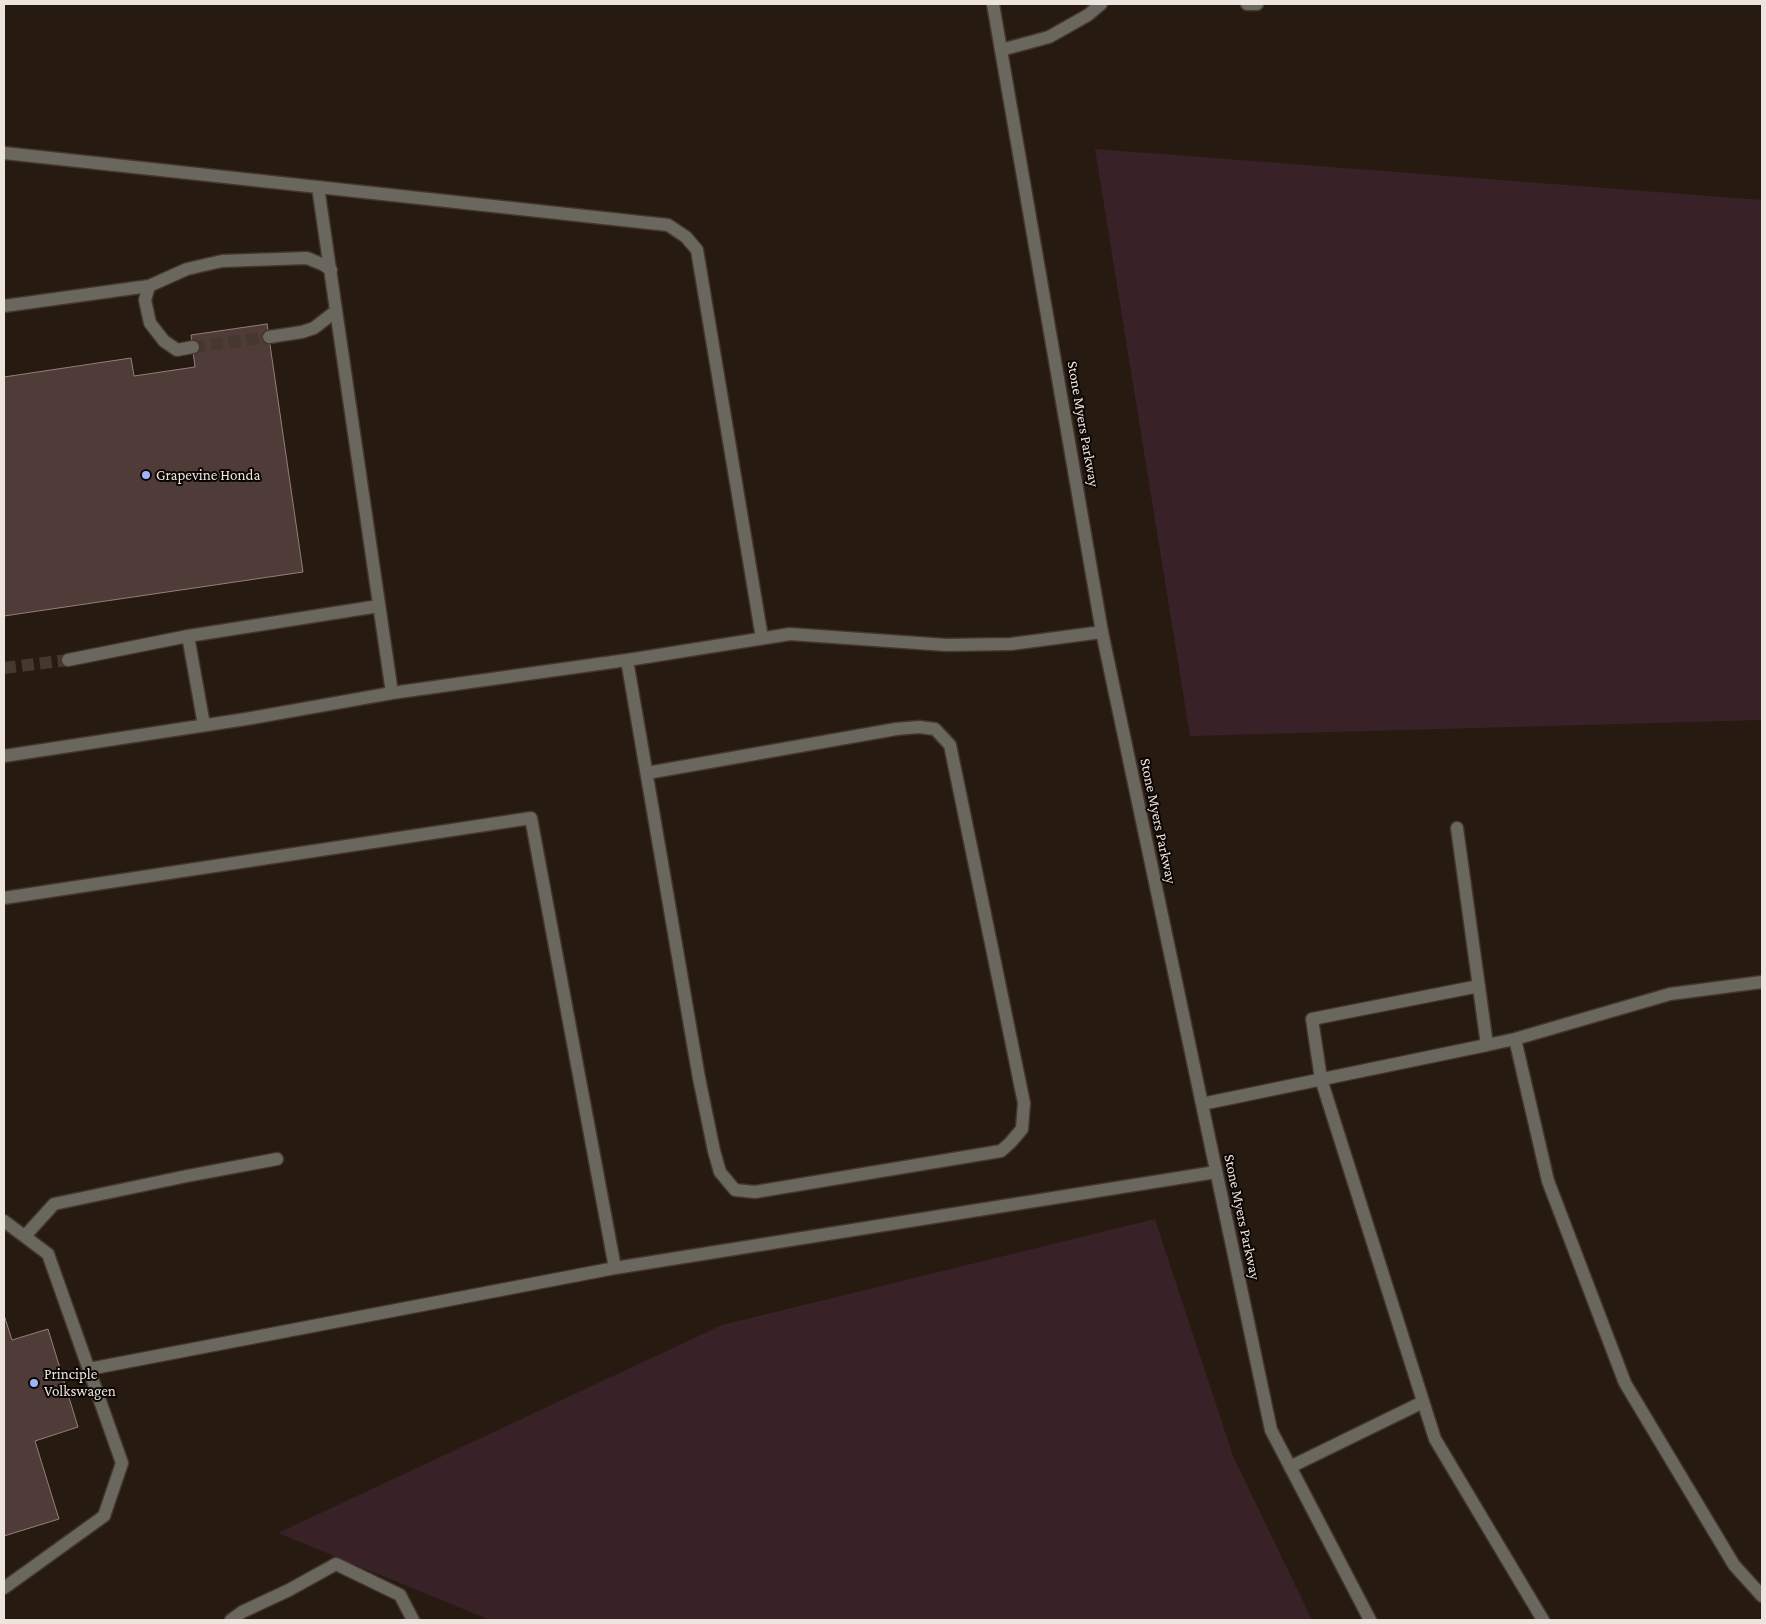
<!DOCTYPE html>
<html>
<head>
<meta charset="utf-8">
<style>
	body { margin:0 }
	#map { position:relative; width:1766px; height:1624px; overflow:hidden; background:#271a10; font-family:"Crimson Pro",serif }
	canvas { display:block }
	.frame { position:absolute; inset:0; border:5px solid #eee4de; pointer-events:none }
</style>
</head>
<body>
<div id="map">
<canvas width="1766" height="1624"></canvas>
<div class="frame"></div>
</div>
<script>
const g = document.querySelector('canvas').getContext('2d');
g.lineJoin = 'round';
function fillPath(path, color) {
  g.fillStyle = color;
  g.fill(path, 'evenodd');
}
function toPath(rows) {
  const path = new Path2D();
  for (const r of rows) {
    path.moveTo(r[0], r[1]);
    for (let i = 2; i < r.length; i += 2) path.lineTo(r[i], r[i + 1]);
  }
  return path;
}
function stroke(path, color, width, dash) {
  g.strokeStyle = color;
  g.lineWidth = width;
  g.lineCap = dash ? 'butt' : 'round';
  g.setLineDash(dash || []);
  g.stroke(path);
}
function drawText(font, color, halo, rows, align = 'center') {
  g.font = font + ' "Crimson Pro",serif';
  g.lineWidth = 4;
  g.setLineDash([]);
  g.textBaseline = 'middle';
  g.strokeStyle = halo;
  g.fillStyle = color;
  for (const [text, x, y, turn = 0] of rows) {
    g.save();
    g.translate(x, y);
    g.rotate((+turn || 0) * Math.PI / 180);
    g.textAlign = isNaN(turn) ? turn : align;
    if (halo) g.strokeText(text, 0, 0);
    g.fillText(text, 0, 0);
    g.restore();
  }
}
fillPath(toPath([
	[1095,149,1762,200,1762,720,1190,736],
	[1155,1219,1233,1456,1312,1620,490,1620,278,1533,722,1325]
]), '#392128');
const building = toPath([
	[267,324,303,572,4,616,4,377,131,358,134,376,195,367,191,335,267,324],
	[4,1315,12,1340,48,1329,78,1427,35,1441,59,1519,4,1536,4,1315]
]);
fillPath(building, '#4f3c39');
stroke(building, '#947e7a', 1);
stroke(toPath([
	[193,347,269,337],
	[4,668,68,660]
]), '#45382f', 12, [12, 6]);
const minor = toPath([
	[993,4,1102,632,1271,1430,1370,1620],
	[1247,4,1257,4],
	[1001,50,1049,37,1088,15,1101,4],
	[4,153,668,225,686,237,697,250,762,638],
	[318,187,392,693],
	[149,286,145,300,150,323,164,341,177,350,193,347],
	[4,306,149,286,187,269,222,261,307,258,324,265,331,270],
	[269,337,302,332,314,328,336,311],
	[188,636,379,606],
	[68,660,188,636,204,725],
	[627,660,699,1078,714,1151,720,1172,735,1190,755,1192,1001,1151,1010,1143,1022,1129,1024,1103,950,745,935,729,919,727,896,729,647,773],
	[4,756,246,719,392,693,634,659,790,634,946,645,1011,644,1102,632],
	[1457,828,1487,1045,1515,1039,1670,994,1762,982],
	[4,898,531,818,615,1268,89,1369],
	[1479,986,1312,1019,1321,1079,1435,1439,1543,1620],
	[1515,1039,1548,1181,1625,1383,1734,1565,1762,1596],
	[1202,1104,1487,1045],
	[4,1221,48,1254,122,1463,104,1516,4,1588],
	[25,1236,54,1204,187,1176,277,1159],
	[615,1268,1216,1172],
	[1290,1467,1423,1402],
	[231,1620,242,1612,289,1590,336,1564,400,1595,413,1620]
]);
stroke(minor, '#43362d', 15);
stroke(minor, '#6a675f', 12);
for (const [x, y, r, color] of [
	[146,475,5,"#a1b2fd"],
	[34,1383,5,"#a1b2fd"]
]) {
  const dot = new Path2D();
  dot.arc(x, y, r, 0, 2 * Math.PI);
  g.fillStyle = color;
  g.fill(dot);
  stroke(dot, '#0b0603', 2);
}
drawText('15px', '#eee4de', '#0b0603', [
	["Stone Myers Parkway",1083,424,80],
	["Stone Myers Parkway",1158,821,78],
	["Stone Myers Parkway",1242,1217,78]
]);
drawText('15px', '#eee4de', '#0b0603', [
	["Grapevine Honda",156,475],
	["Principle",44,1374],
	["Volkswagen",44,1391]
], 'left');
</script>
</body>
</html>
